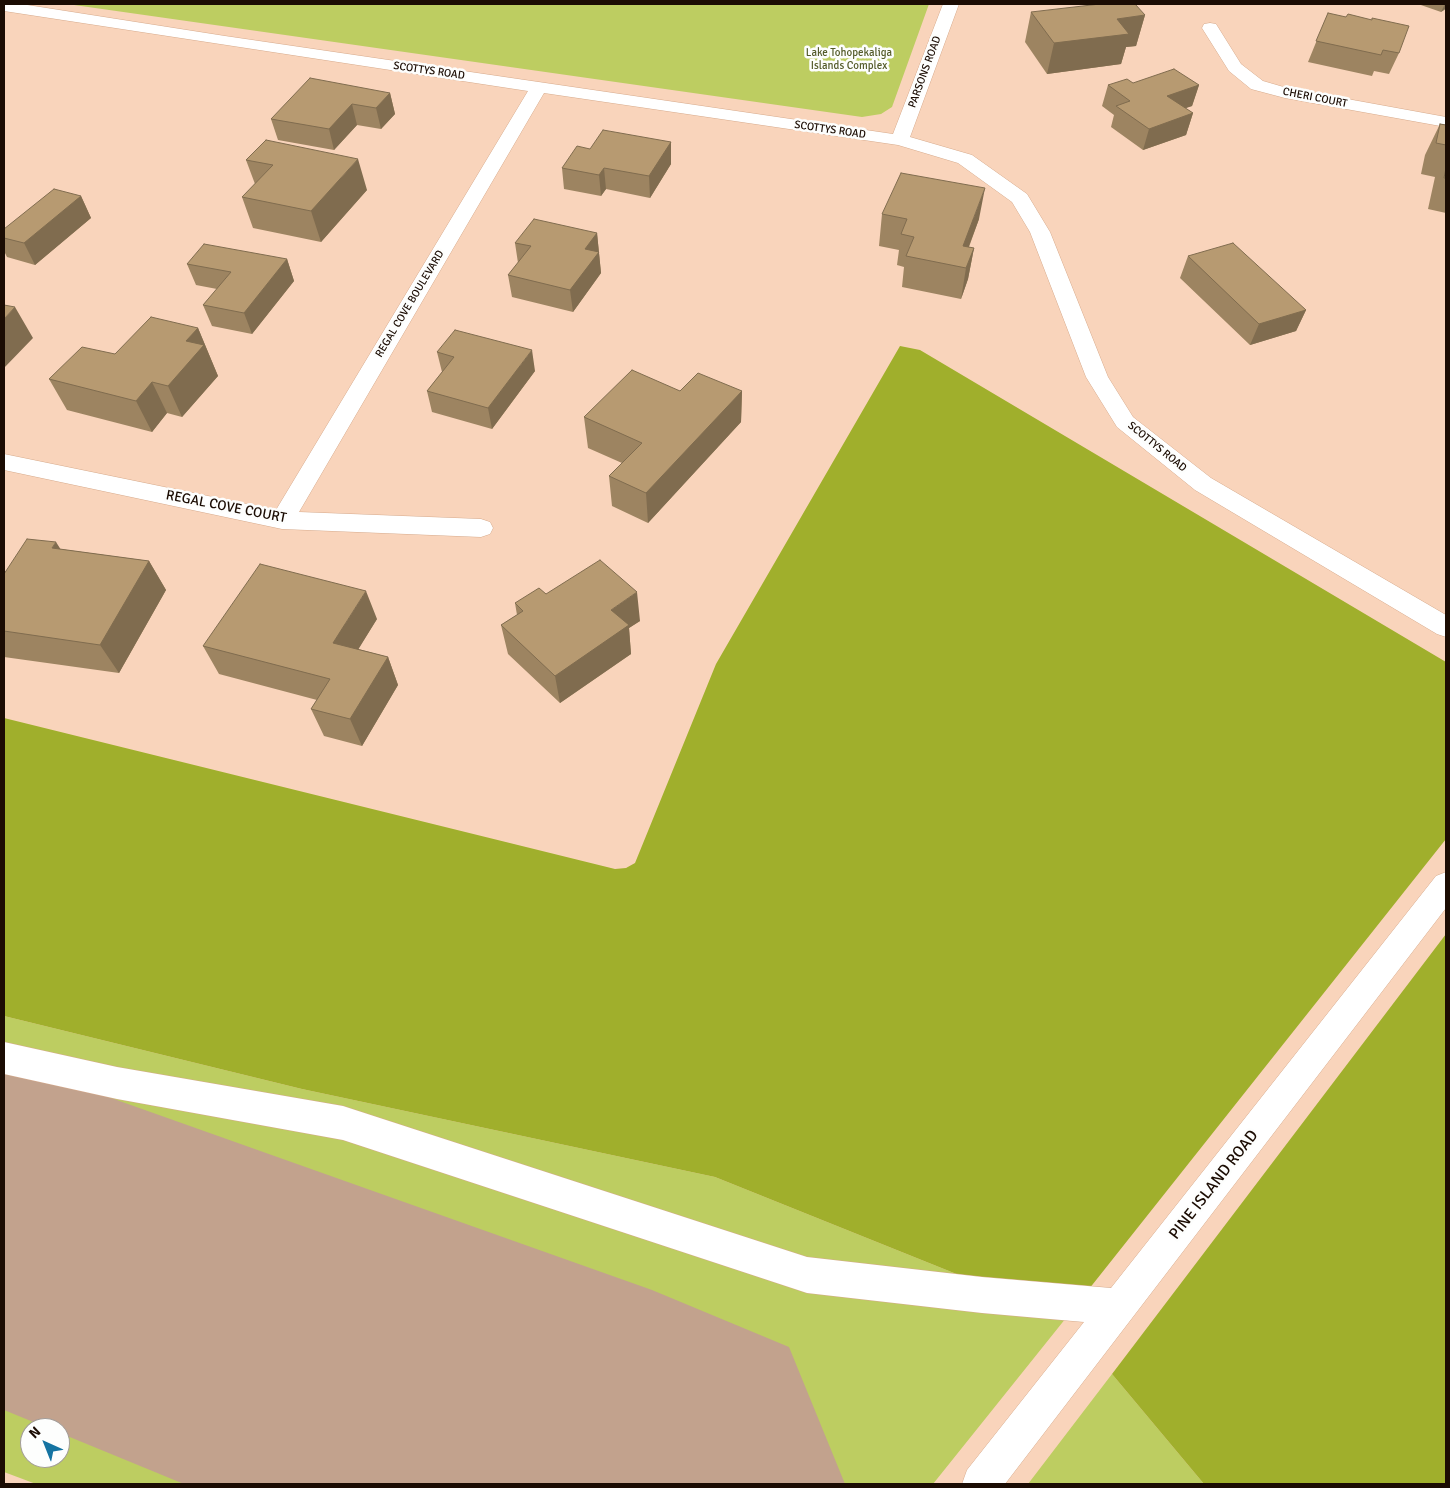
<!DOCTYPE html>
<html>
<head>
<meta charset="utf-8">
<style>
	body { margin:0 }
	#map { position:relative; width:1450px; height:1488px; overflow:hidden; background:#f9d4bb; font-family:Signika,sans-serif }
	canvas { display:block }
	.frame { position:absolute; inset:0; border:5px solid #1b0c03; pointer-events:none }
	.north { position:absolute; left:20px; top:1418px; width:50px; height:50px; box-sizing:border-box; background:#fdfefd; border:1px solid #a39d99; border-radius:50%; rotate:316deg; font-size:14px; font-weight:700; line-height:20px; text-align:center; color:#1b0c03 }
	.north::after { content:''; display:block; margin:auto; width:18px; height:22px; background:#1574a2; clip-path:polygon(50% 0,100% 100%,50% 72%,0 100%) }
</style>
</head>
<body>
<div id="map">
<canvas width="1450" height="1488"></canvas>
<div class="frame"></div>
<div class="north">N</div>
</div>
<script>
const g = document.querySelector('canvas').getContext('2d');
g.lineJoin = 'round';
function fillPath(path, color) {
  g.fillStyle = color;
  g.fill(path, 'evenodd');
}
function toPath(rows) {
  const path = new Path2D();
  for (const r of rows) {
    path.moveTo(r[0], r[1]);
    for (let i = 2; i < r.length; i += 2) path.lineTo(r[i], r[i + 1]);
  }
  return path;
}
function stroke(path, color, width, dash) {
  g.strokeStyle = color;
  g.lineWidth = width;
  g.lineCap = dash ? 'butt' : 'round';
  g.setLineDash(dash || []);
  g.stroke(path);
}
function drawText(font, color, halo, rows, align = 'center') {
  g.font = font + ' Signika,sans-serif';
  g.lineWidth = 5;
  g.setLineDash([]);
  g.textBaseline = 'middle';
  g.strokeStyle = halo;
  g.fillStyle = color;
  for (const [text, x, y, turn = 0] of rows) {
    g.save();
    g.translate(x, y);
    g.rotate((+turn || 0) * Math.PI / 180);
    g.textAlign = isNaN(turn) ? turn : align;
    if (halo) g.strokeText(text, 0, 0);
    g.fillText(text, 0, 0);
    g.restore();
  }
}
fillPath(toPath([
	[67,4,929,4,892,107,881,114,862,117],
	[4,1016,302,1089,715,1177,1066,1318,933,1484,36,1484,4,1472],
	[30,1428,60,1428,60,1458,30,1458],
	[1112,1374,1204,1484,1028,1484]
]), '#bdcd61');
fillPath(toPath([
	[900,346,920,350,1446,662,1446,839,1066,1318,715,1177,302,1089,4,1016,4,718,615,869,626,868,635,863,716,664],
	[1446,934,1446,1484,1204,1484,1112,1374]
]), '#a0af2c');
fillPath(toPath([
	[4,1060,652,1290,789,1347,845,1484,184,1484,60,1433,60,1428,48,1428,4,1410,4,1060]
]), '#c2a28d');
const minor = toPath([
	[4,4,21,4,225,36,893,134,943,4,959,4,910,137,972,155,1027,194,1050,232,1108,377,1133,417,1211,478,1446,615,1446,637,1437,634,1195,490,1117,427,1086,377,1030,232,1012,202,958,163,898,145,544,93,299,512,481,519,490,522,493,528,490,534,481,537,282,529,4,470,4,454,276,510,528,91,4,11,4,4],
	[1210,23,1216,24,1241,64,1263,81,1287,88,1446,117,1446,127,1285,98,1251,89,1229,71,1202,28,1204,24,1210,23],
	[1446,872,1446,908,1005,1484,962,1484,967,1470,1084,1322,982,1313,807,1293,343,1140,117,1099,4,1074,4,1042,117,1067,343,1106,807,1257,982,1277,1111,1288,1436,876,1446,872]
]);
stroke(minor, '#d6aa8c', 1);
fillPath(minor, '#fff');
fillPath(toPath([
	[1418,4,1446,4,1446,9,1441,12],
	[1031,12,1145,15,1136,46,1126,47,1121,64,1047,74,1025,42],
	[1328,13,1399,53,1389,74,1374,71,1372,76,1308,62],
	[1108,85,1199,85,1192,106,1185,108,1193,113,1186,135,1143,150,1111,127,1114,115,1102,106],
	[390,93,395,114,381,129,357,125,334,150,278,140,271,119],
	[1440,124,1446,125,1446,213,1428,209,1435,177,1421,174,1425,155],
	[266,140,367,190,321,242,253,228,242,197,255,184,246,160],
	[671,142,671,164,650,198,606,189,601,196,564,189,562,168,590,149],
	[81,196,91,218,35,265,7,257,4,251,4,229],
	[882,214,979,219,969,247,974,248,968,279,961,299,902,287,904,267,897,265,899,250,879,246],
	[597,233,601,273,573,312,512,297,508,275,518,263,515,243],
	[1188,256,1306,310,1296,331,1250,345,1180,278],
	[287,259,294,281,252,334,212,326,203,305,217,289,196,285,187,264],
	[198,328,218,376,182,417,167,413,152,432,67,410,49,379,115,354],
	[437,352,535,371,492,429,432,412,427,391,442,372],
	[680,391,742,391,741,422,648,523,612,506,609,476,622,463,588,448,584,417],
	[60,549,149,561,166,590,119,673,4,657,4,574],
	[546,594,640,621,629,628,631,654,560,703,508,654,501,625,517,615,515,603],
	[377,619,358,649,388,657,398,685,362,746,324,736,311,709,317,700,219,674,203,646]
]), '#9d8461');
fillPath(toPath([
	[1445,4,1446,4,1446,8,1441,12],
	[1145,15,1136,46,1126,47,1121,64,1047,74,1054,43,1117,19],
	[1199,85,1192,106,1160,117,1167,96],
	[390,93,395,114,381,129,376,108],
	[352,104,357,125,334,150,329,129],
	[1193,113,1186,135,1143,150,1149,129],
	[671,142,671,164,650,198,649,176],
	[358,159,367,190,321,242,311,211],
	[604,168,606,189,601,196,599,175],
	[985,188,979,219,961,267,963,246],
	[81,196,91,218,35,265,24,243],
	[597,233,601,273,573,312,570,290,585,249],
	[974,248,968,279,961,299,966,268],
	[287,259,294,281,252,334,244,313],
	[15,307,33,338,4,368,4,319],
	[1306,310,1296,331,1250,345,1259,324],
	[198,328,218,376,182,417,168,386,186,341],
	[532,350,535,371,492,429,488,408],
	[152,382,167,413,152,432,136,401],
	[742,391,741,422,648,523,646,493],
	[56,542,75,572,52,548],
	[149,561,166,590,119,673,100,645],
	[366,591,377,619,345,671,333,643],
	[637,592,640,621,629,628,631,654,560,703,555,676,611,610],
	[388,657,398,685,362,746,350,719]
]), '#806c4f');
const building = toPath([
	[1100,4,1135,4,1145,15,1117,19,1129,34,1054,43,1031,12,1100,4],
	[1328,13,1346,17,1348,14,1372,20,1372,18,1409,26,1399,53,1383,50,1381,55,1316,41,1328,13],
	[1174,69,1199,85,1167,96,1193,113,1149,129,1116,106,1130,101,1108,85,1127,79,1133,83,1174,69],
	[310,78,390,93,376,108,352,104,329,129,271,119,310,78],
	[1440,124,1446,125,1446,145,1436,143,1440,124],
	[603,130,671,142,649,176,604,168,599,175,562,168,577,146,590,149,603,130],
	[266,140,358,159,311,211,242,197,273,165,246,160,266,140],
	[1446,168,1446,178,1444,178,1446,168],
	[901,173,985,188,963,246,974,248,966,268,906,256,914,237,901,234,907,219,882,214,901,173],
	[54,189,81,196,24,243,4,238,4,229,54,189],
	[534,219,597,233,585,249,599,252,570,290,508,275,531,246,515,243,534,219],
	[1233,243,1306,310,1259,324,1188,256,1233,243],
	[204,244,287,259,244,313,203,305,231,272,187,264,204,244],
	[4,305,15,307,4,319,4,305],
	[151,317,198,328,186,341,204,345,168,386,152,382,136,401,49,379,82,347,115,354,151,317],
	[455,330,532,350,488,408,427,391,454,357,437,352,455,330],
	[632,370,680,391,698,373,742,391,646,493,609,476,642,443,584,417,632,370],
	[27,539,56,542,52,548,149,561,100,645,4,631,4,574,27,539],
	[600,560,637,592,611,610,629,625,555,676,501,625,523,611,515,603,539,588,546,594,600,560],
	[260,564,366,591,333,643,388,657,350,719,311,709,330,679,203,646,260,564]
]);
fillPath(building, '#b79a71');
stroke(building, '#806c4f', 1);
drawText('11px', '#545b2a', '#fdfefd', [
	["Lake Tohopekaliga",849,53],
	["Islands Complex",849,66]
]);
drawText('11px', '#1b0c03', '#fdfefd', [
	["SCOTTYS ROAD",429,71,8],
	["PARSONS ROAD",925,72,-70],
	["CHERI COURT",1315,98,11],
	["SCOTTYS ROAD",830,130,8],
	["REGAL COVE BOULEVARD",410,304,-59],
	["SCOTTYS ROAD",1157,447,39]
]);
drawText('14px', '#1b0c03', '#fdfefd', [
	["REGAL COVE COURT",226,507,11]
]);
drawText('16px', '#1b0c03', '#fdfefd', [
	["PINE ISLAND ROAD",1214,1185,-52]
]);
</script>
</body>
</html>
